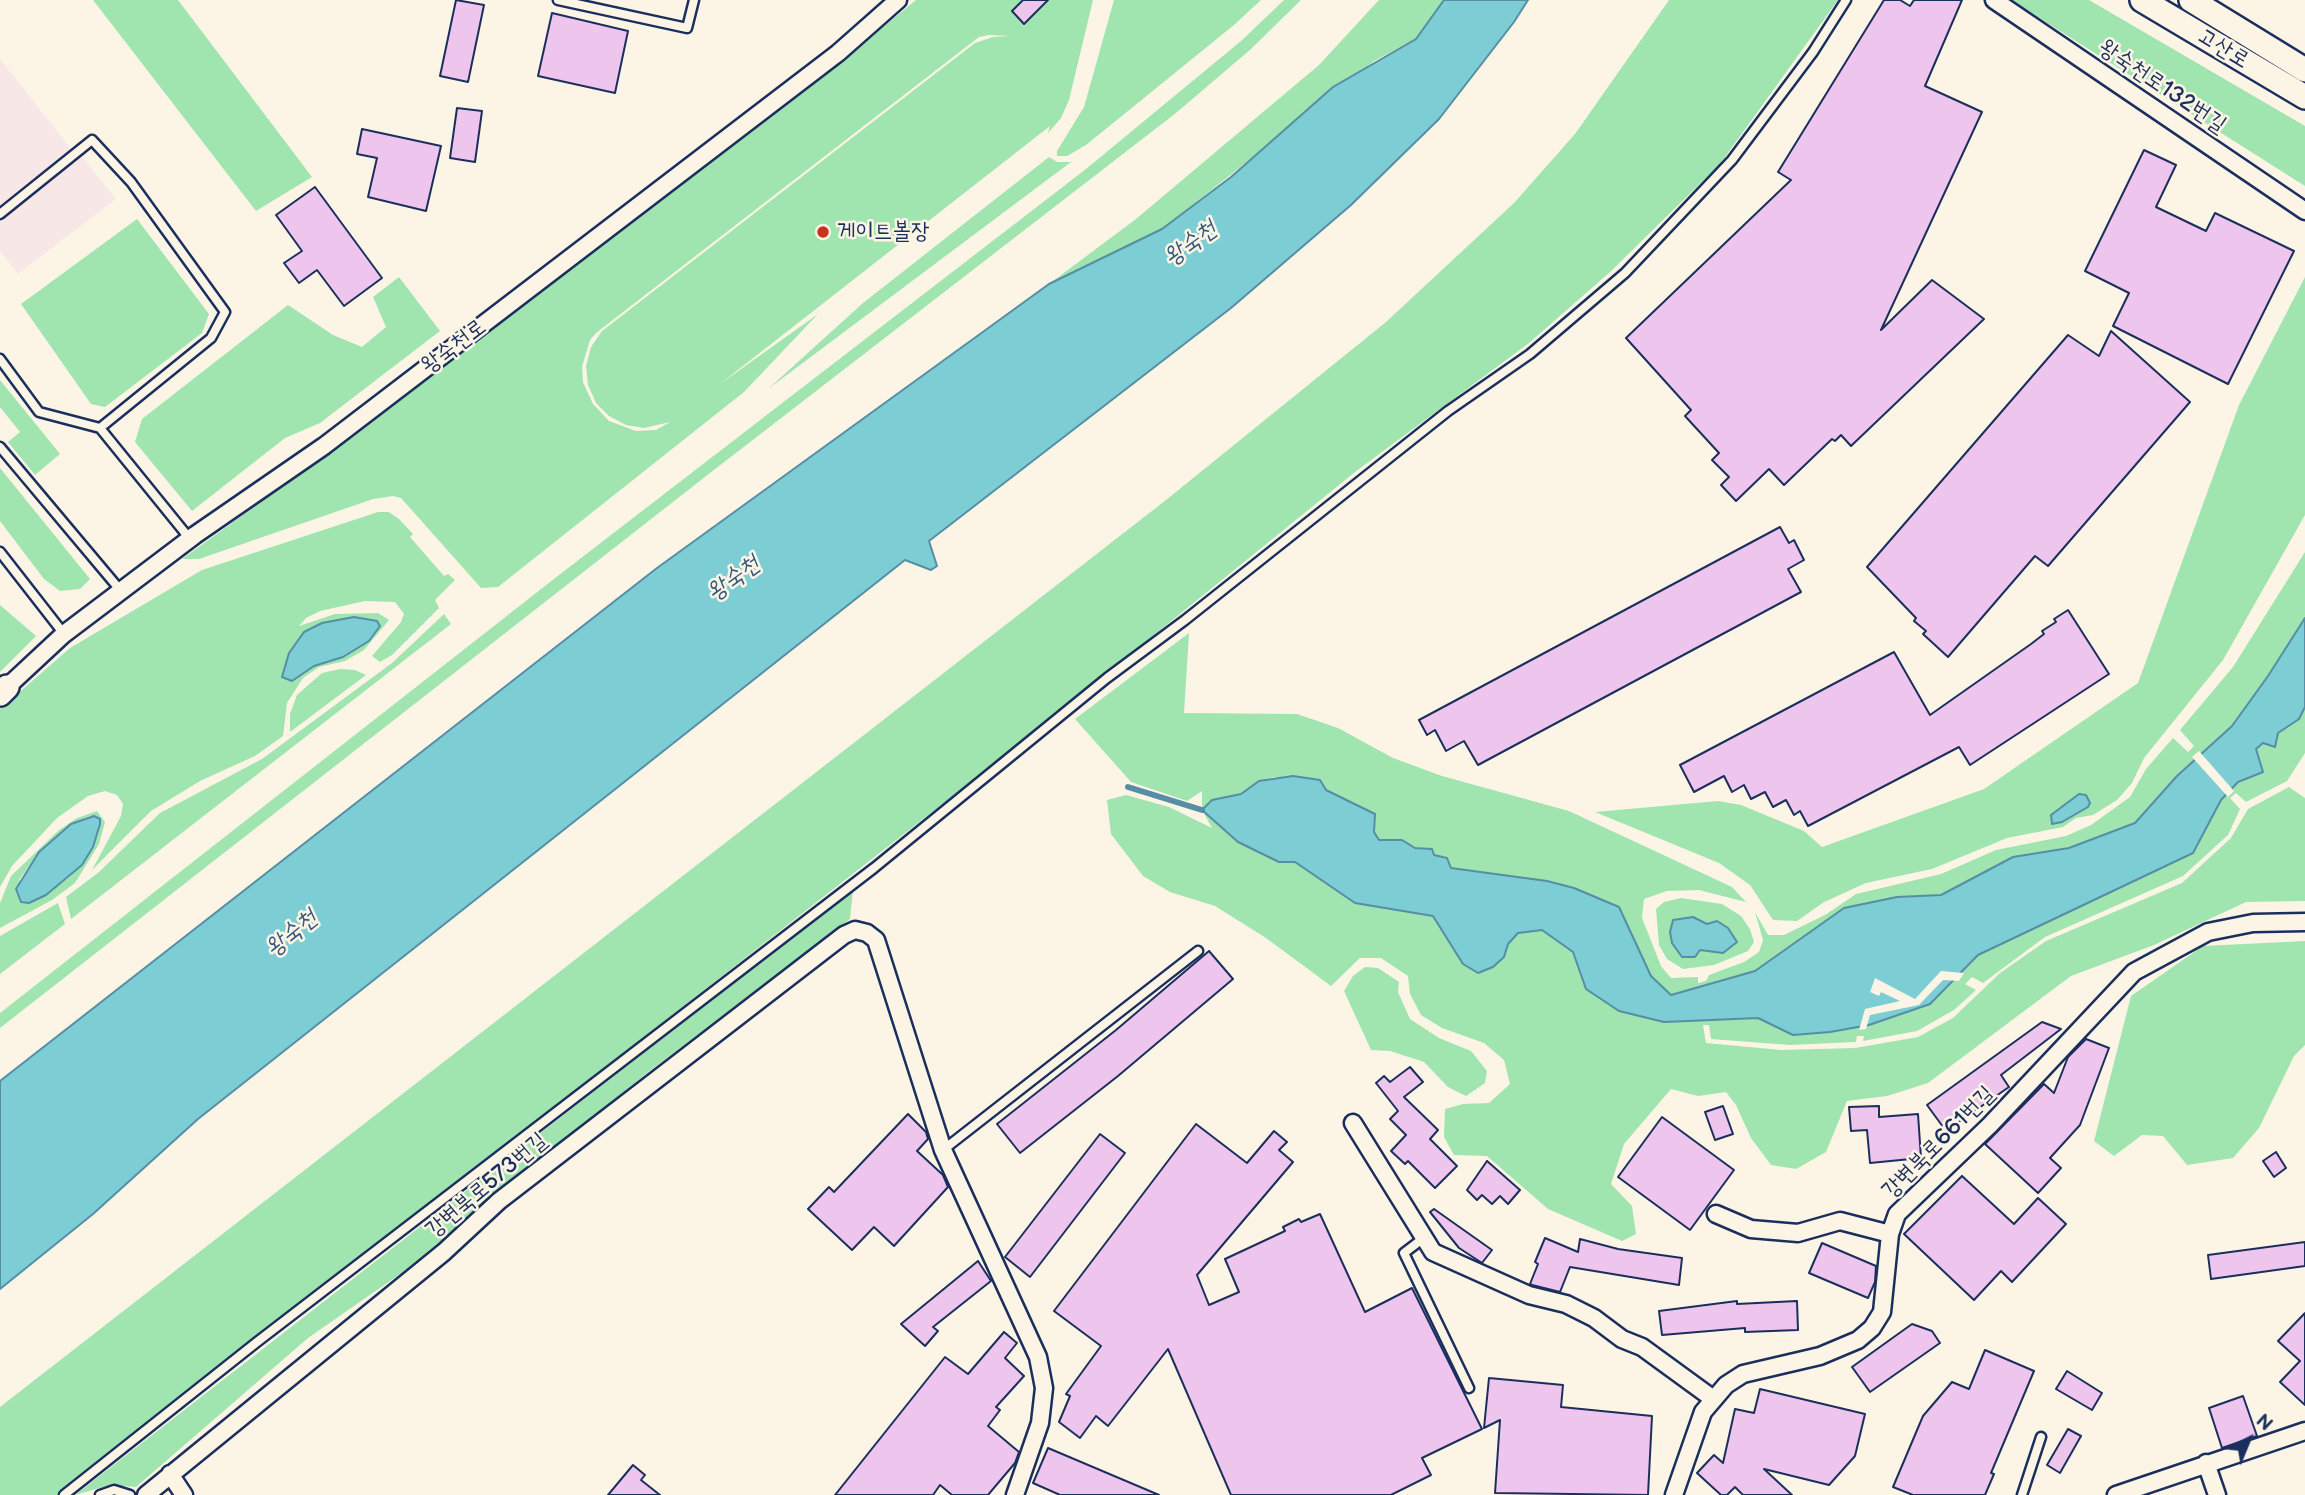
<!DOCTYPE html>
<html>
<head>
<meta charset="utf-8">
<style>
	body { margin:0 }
	#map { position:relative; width:2305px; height:1495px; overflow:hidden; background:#fcf5e5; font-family:"Balsamiq Sans",sans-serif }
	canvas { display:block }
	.north { position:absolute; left:2214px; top:1404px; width:70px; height:70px; -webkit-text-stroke:5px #fcf5e5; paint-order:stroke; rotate:43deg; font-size:19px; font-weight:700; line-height:28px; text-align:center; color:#1b2f5e }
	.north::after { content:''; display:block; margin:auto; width:24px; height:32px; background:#1b2f5e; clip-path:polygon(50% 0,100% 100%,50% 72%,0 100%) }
</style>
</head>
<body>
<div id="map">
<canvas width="2305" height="1495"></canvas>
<div class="north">N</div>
</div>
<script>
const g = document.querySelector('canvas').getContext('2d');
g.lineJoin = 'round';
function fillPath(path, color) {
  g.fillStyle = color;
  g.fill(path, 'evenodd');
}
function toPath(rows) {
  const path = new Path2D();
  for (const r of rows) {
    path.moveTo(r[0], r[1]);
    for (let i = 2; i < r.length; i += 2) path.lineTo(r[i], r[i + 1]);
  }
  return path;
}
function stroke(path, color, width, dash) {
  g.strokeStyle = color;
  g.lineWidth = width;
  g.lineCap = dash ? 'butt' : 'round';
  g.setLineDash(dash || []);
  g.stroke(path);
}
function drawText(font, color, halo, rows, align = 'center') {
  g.font = font + ' "Balsamiq Sans","Poor Story",sans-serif';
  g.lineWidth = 5;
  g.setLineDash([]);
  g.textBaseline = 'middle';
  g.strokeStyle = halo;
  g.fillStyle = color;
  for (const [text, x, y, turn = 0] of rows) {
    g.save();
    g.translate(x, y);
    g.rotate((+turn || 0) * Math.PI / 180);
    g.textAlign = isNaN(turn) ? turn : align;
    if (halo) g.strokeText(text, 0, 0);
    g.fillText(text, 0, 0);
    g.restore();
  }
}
fillPath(toPath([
	[0,59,72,150,75,148,116,199,18,274,0,251]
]), '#f8e7e7');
fillPath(toPath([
	[93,0,178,0,312,177,256,211],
	[916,0,1093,0,1069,100,1061,118,1048,133,1050,126,720,384,818,314,744,392,498,587,481,588,401,498,393,496,373,499,199,559,182,559,353,436,806,90],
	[989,35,1010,36,993,37,975,43,602,331,591,347,586,366,588,385,596,403,609,416,626,425,644,428,670,422,656,430,636,431,609,421,593,404,583,382,582,367,590,340,596,333,979,37],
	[1114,0,1261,0,1234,25,1086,145,1067,156,1057,156,1057,151,1084,107],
	[1284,0,1301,0,1251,49,1176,113,710,473,0,1028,0,1013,559,575,1086,169,1241,41],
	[1379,0,1444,0,1416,39,1374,61,1162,229,1049,284,1136,219,1319,65],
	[1669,0,1838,0,1720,164,1609,273,1529,343,1355,472,1032,734,57,1495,0,1495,0,1407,1166,500,1386,322,1514,203,1575,134],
	[2011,0,2089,0,2305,126,2305,186],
	[1049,157,1057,162,1071,162,768,389,863,303],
	[137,219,209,314,202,333,105,407,91,404,21,304],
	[399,277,440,331,320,423,285,438,192,511,135,442,142,419,288,305,333,335,362,347,386,327,373,297],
	[2305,277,2305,515,2223,660,2144,758,2132,783,2117,800,2093,815,2076,818,2063,827,2007,838,1932,869,1866,883,1824,902,1797,921,1773,920,1750,885,1719,863,1595,812,1718,801,1741,805,1804,831,1822,847,1984,789,2138,683,2239,405],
	[0,380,60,454,35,475,8,442,20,432,0,407],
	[0,468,90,579,80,589,60,591,44,579,0,521],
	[378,512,389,512,399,519,413,534,410,537,444,576,448,574,455,580,435,600,439,608,392,655,380,662,372,656,401,622,404,614,395,602,365,601,320,611,306,618,299,626,335,614,378,613,389,620,364,650,345,661,319,667,303,678,287,703,283,736,255,756,200,781,151,811,92,870,121,816,123,804,117,795,105,791,88,796,57,818,12,866,0,887,0,709,70,648,202,570],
	[2305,552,2305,618,2268,676,2232,726,2177,776,2135,823,2069,848,2013,857,1941,895,1897,897,1844,908,1755,971,1671,995,1651,976,1619,907,1519,877,1451,868,1444,856,1434,856,1421,847,1415,848,1402,840,1379,840,1374,832,1375,814,1325,790,1275,777,1259,781,1241,794,1212,800,1279,862,1295,862,1355,903,1433,916,1463,964,1504,957,1508,944,1518,933,1542,930,1573,952,1586,989,1664,1022,1758,1018,1793,1035,1830,1032,1869,1025,1930,1004,1978,955,2193,853,2221,800,2238,782,2263,772,2256,749,2299,719,2305,707,2305,753,2287,781,2246,802,2236,793,2230,798,2240,809,2228,835,2183,876,2045,937,1983,983,1972,977,1965,984,1976,990,1954,1010,1917,1031,1863,1041,1864,1036,1857,1036,1856,1042,1790,1045,1711,1039,1709,1025,1703,1025,1706,1043,1781,1050,1855,1048,1918,1037,1953,1018,2000,973,2046,941,2182,883,2231,838,2248,809,2289,787,2305,798,2305,901,2246,902,2154,945,2071,976,1928,1083,1887,1096,1847,1101,1826,1152,1796,1169,1771,1165,1751,1138,1736,1105,1726,1092,1698,1096,1671,1089,1624,1144,1611,1184,1632,1206,1636,1234,1622,1241,1548,1209,1487,1156,1454,1155,1444,1137,1445,1109,1463,1104,1489,1103,1510,1084,1504,1060,1484,1043,1442,1028,1421,1015,1410,994,1408,976,1381,958,1360,958,1331,986,1266,938,1215,906,1170,892,1143,876,1111,834,1107,800,1126,795,1169,807,1212,828,1202,810,1202,791,1187,801,1131,782,1075,719,1189,633,1184,713,1297,714,1338,728,1393,758,1442,776,1569,811,1732,887,1746,902,1699,890,1667,891,1644,899,1642,918,1661,966,1671,978,1698,977,1698,983,1706,981,1709,975,1744,962,1759,952,1763,940,1755,912,1768,935,1784,935,1825,915,1856,894,1941,874,1996,850,2066,836,2091,825,2130,797,2146,769,2173,738,2188,752,2194,746,2180,730,2233,667],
	[0,605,36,636,0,672],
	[444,614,451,624,71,919,66,897,99,872,160,813,262,759,392,663],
	[340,669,355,670,366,675,290,732,290,714,297,695,322,673],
	[97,811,105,822,99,844,75,883,52,900,0,928,0,903,11,876,59,830,77,818],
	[90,816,71,876,34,901,19,880,39,852,71,824],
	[853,890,850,919,643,1076,400,1274,308,1338,136,1487,110,1485,75,1495],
	[1681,898,1722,904,1741,916,1750,929,1754,942,1748,951,1714,965,1683,969,1667,959,1659,945,1656,909,1664,902],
	[58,903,65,924,0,974,0,936],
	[2305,941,2305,1045,2294,1056,2259,1128,2233,1158,2187,1165,2163,1136,2142,1135,2114,1156,2094,1141,2131,996,2203,946],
	[1365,967,1378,968,1399,982,1398,992,1410,1019,1439,1038,1471,1051,1487,1071,1485,1083,1466,1096,1448,1087,1424,1062,1390,1051,1371,1050,1344,991,1353,976]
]), '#a0e4b0');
const water = toPath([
	[1444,0,1528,0,1514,22,1439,119,1351,205,1231,308,929,541,937,566,931,570,905,560,198,1119,93,1214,0,1289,0,1081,657,568,1049,284,1162,229,1231,177,1333,87,1416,39,1444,0],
	[354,617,377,621,380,626,369,641,343,657,314,666,292,681,282,677,289,653,304,632,322,623,354,617],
	[2305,618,2305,707,2299,719,2278,733,2275,747,2263,743,2256,749,2263,772,2238,782,2221,800,2193,853,1978,955,1930,1004,1869,1025,1830,1032,1793,1035,1758,1018,1664,1022,1619,1011,1586,989,1573,952,1542,930,1518,933,1508,944,1504,957,1493,967,1478,973,1463,964,1433,916,1355,903,1295,862,1279,862,1238,842,1202,810,1212,800,1241,794,1259,781,1293,776,1320,780,1326,790,1375,814,1374,832,1379,840,1402,840,1415,848,1432,849,1434,855,1447,858,1451,868,1547,881,1574,888,1619,907,1651,976,1671,995,1755,971,1844,908,1897,897,1941,895,2013,857,2069,848,2135,823,2177,776,2232,726,2268,676,2305,618],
	[2079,794,2086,795,2090,803,2088,807,2062,822,2052,824,2051,815,2079,794],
	[94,816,100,819,100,824,93,847,82,865,46,895,29,903,21,902,16,889,39,852,71,824,94,816],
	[1693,917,1707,924,1717,921,1728,928,1737,942,1723,953,1700,950,1695,957,1682,957,1672,943,1670,932,1673,920,1693,917]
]);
fillPath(water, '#7ccdd4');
stroke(water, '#558ea5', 2);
fillPath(toPath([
	[2199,751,2234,791,2228,797,2192,757],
	[1941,971,1964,973,1959,981,1943,980,1919,1005,1870,1015,1866,1029,1859,1030,1865,1009,1900,1001,1881,992,1879,996,1870,992,1875,978,1915,999]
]), '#fcf5e5');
stroke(toPath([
	[1128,787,1202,810]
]), '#558ea5', 6);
const building = toPath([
	[456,0,484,5,468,82,440,76,456,0],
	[1023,0,1048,0,1024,24,1012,11,1023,0],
	[1884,0,1900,0,1910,6,1914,0,1962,0,1925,86,1982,112,1881,330,1932,280,1984,319,1851,446,1841,435,1835,441,1832,439,1784,485,1769,469,1736,501,1721,485,1729,477,1712,460,1719,453,1685,416,1691,410,1626,338,1791,180,1778,172,1884,0],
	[552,13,628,31,615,93,538,76,552,13],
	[457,108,482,111,475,162,450,158,457,108],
	[362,129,441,146,426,211,368,197,377,158,357,154,362,129],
	[2144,150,2176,165,2156,207,2206,231,2215,213,2294,251,2228,384,2113,326,2129,293,2085,271,2144,150],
	[315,187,382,278,344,306,317,270,299,283,284,263,302,251,276,215,315,187],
	[2111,331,2190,402,2048,566,2035,556,1948,657,1923,634,1926,631,1914,621,1916,618,1867,567,2068,335,2099,356,2111,331],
	[1780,527,1789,543,1794,540,1804,560,1788,569,1801,592,1478,765,1464,741,1446,751,1435,730,1427,735,1419,720,1780,527],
	[2068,610,2109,674,1970,765,1959,747,1808,826,1800,811,1794,815,1786,800,1773,807,1765,792,1751,799,1744,785,1732,792,1724,776,1694,792,1680,765,1894,652,1930,715,2031,644,2044,634,2042,631,2056,622,2054,619,2068,610],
	[1209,951,1233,979,1118,1076,1020,1153,997,1124,1116,1030,1209,951],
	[2042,1022,2061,1029,2001,1075,2009,1087,1946,1131,1927,1105,2042,1022],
	[2086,1039,2109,1048,2080,1125,2050,1158,2061,1168,2038,1193,1985,1144,2044,1084,2054,1093,2068,1057,2086,1039],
	[1410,1067,1423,1082,1404,1097,1438,1130,1430,1139,1457,1166,1435,1188,1408,1161,1405,1164,1391,1151,1406,1135,1390,1119,1398,1111,1376,1083,1384,1076,1390,1082,1410,1067],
	[1723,1106,1733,1134,1715,1140,1705,1112,1723,1106],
	[1879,1106,1879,1117,1918,1114,1921,1158,1870,1163,1867,1130,1851,1131,1849,1107,1879,1106],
	[908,1114,926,1132,928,1139,917,1151,943,1175,948,1187,894,1246,874,1227,852,1250,808,1209,829,1187,834,1192,908,1114],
	[1662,1117,1734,1170,1690,1230,1618,1177,1662,1117],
	[1196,1124,1247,1163,1274,1131,1287,1142,1279,1150,1293,1162,1197,1275,1209,1305,1239,1292,1225,1259,1285,1231,1283,1227,1299,1219,1301,1222,1320,1214,1365,1312,1412,1288,1482,1429,1422,1458,1431,1475,1391,1495,1231,1495,1168,1349,1108,1426,1096,1416,1080,1438,1059,1422,1070,1396,1066,1394,1101,1346,1054,1311,1196,1124],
	[1100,1134,1125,1153,1030,1277,1005,1257,1100,1134],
	[2276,1152,2286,1168,2274,1177,2263,1161,2276,1152],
	[1487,1161,1520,1190,1508,1204,1500,1196,1492,1204,1482,1195,1477,1200,1467,1190,1487,1161],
	[1962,1176,2014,1224,2038,1198,2066,1224,2012,1282,2001,1271,1974,1300,1904,1234,1962,1176],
	[1434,1209,1492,1250,1482,1263,1459,1248,1430,1212,1434,1209],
	[1545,1238,1578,1252,1580,1239,1618,1249,1682,1258,1679,1285,1570,1267,1560,1292,1532,1285,1530,1284,1538,1264,1535,1262,1545,1238],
	[2305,1242,2305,1266,2211,1279,2208,1255,2305,1242],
	[1822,1243,1876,1266,1875,1282,1868,1298,1809,1273,1822,1243],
	[978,1261,991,1281,933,1327,938,1331,925,1346,901,1324,978,1261],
	[1737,1301,1737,1304,1797,1301,1798,1330,1745,1332,1745,1328,1662,1335,1659,1311,1737,1301],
	[2305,1313,2305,1405,2280,1382,2300,1361,2278,1341,2305,1313],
	[1912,1324,1932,1331,1940,1343,1870,1392,1852,1367,1912,1324],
	[1004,1332,1017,1343,1005,1358,1024,1376,996,1407,1000,1410,988,1426,1019,1452,1015,1463,988,1495,952,1495,940,1485,933,1495,835,1495,945,1357,968,1374,1004,1332],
	[1985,1350,2034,1371,1991,1473,1994,1474,1985,1495,1913,1495,1893,1487,1923,1416,1952,1382,1969,1389,1985,1350],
	[2067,1371,2102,1393,2092,1410,2056,1389,2067,1371],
	[1489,1378,1563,1385,1561,1407,1652,1416,1648,1495,1495,1493,1500,1420,1484,1428,1489,1378],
	[1760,1389,1865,1414,1855,1456,1829,1485,1764,1469,1792,1495,1743,1495,1735,1487,1727,1495,1721,1495,1697,1473,1714,1455,1723,1463,1735,1409,1754,1413,1760,1389],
	[2243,1396,2257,1436,2222,1448,2209,1408,2243,1396],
	[2068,1429,2081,1436,2060,1473,2047,1465,2068,1429],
	[1048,1448,1159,1495,1060,1495,1033,1483,1048,1448],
	[633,1465,645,1475,641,1480,660,1495,608,1495,633,1465]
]);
fillPath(building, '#eec5ed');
stroke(building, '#1b2f5e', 2);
const lane = toPath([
	[558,0,687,28,694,0],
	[0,214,92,140,131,182,225,312,211,338,100,428],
	[0,359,39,412,100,428,190,539],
	[0,447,121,591],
	[0,552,64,634],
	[943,1150,1198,951],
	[1425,1237,1404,1253,1469,1388],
	[64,1495,257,1342,874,868,1107,678,1185,620,1448,411,1530,354,1625,273,1732,160,1813,52,1846,0],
	[100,1495,114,1490,130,1495],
	[2022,1495,2041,1437]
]);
const street = toPath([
	[1994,0,2305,211],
	[7,687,64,634,195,535,324,446,838,53,898,0],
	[1353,1123,1433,1252,1529,1295,1566,1304,1594,1318,1622,1339,1642,1347,1712,1398],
	[1716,1214,1751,1229,1798,1233,1840,1221,1890,1234],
	[2206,1463,2217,1495],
	[170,1474,184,1495],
	[146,1495,444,1252,499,1201,844,935,855,930,867,933,876,940,943,1150,1038,1357,1044,1388,1040,1423,1015,1495],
	[1674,1495,1703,1412,1726,1385,1743,1374,1820,1356,1858,1340,1872,1328,1882,1312,1890,1234,1897,1214,1990,1125,2134,972,2208,932,2253,923,2305,922],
	[2116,1495,2305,1431]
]);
const secondary = toPath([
	[2142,0,2305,97],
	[2191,0,2305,70],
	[0,694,7,687]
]);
stroke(lane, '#1b2f5e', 13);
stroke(street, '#1b2f5e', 21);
stroke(secondary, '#1b2f5e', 28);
stroke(lane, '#fcf5e5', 8);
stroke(street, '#fcf5e5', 16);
stroke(secondary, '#fcf5e5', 23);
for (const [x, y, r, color] of [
	[823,232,7,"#c8321e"]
]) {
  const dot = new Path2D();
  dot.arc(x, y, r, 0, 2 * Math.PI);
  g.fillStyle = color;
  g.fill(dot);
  stroke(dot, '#fcf5e5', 2.5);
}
drawText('23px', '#1b2f5e', '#fcf5e5', [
	["고산로",2223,49,31],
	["왕숙천로132번길",2162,87,34],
	["왕숙천로",454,347,-37],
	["강변북로661번길",1939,1143,-45],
	["강변북로573번길",487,1186,-40]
]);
drawText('23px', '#1b2f5e', '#fcf5e5', [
	["게이트볼장",837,232]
], 'left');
drawText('italic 24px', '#33567c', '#fcf5e5', [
	["왕숙천",1191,244,-36],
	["왕숙천",734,579,-36],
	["왕숙천",292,934,-39]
]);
</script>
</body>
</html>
